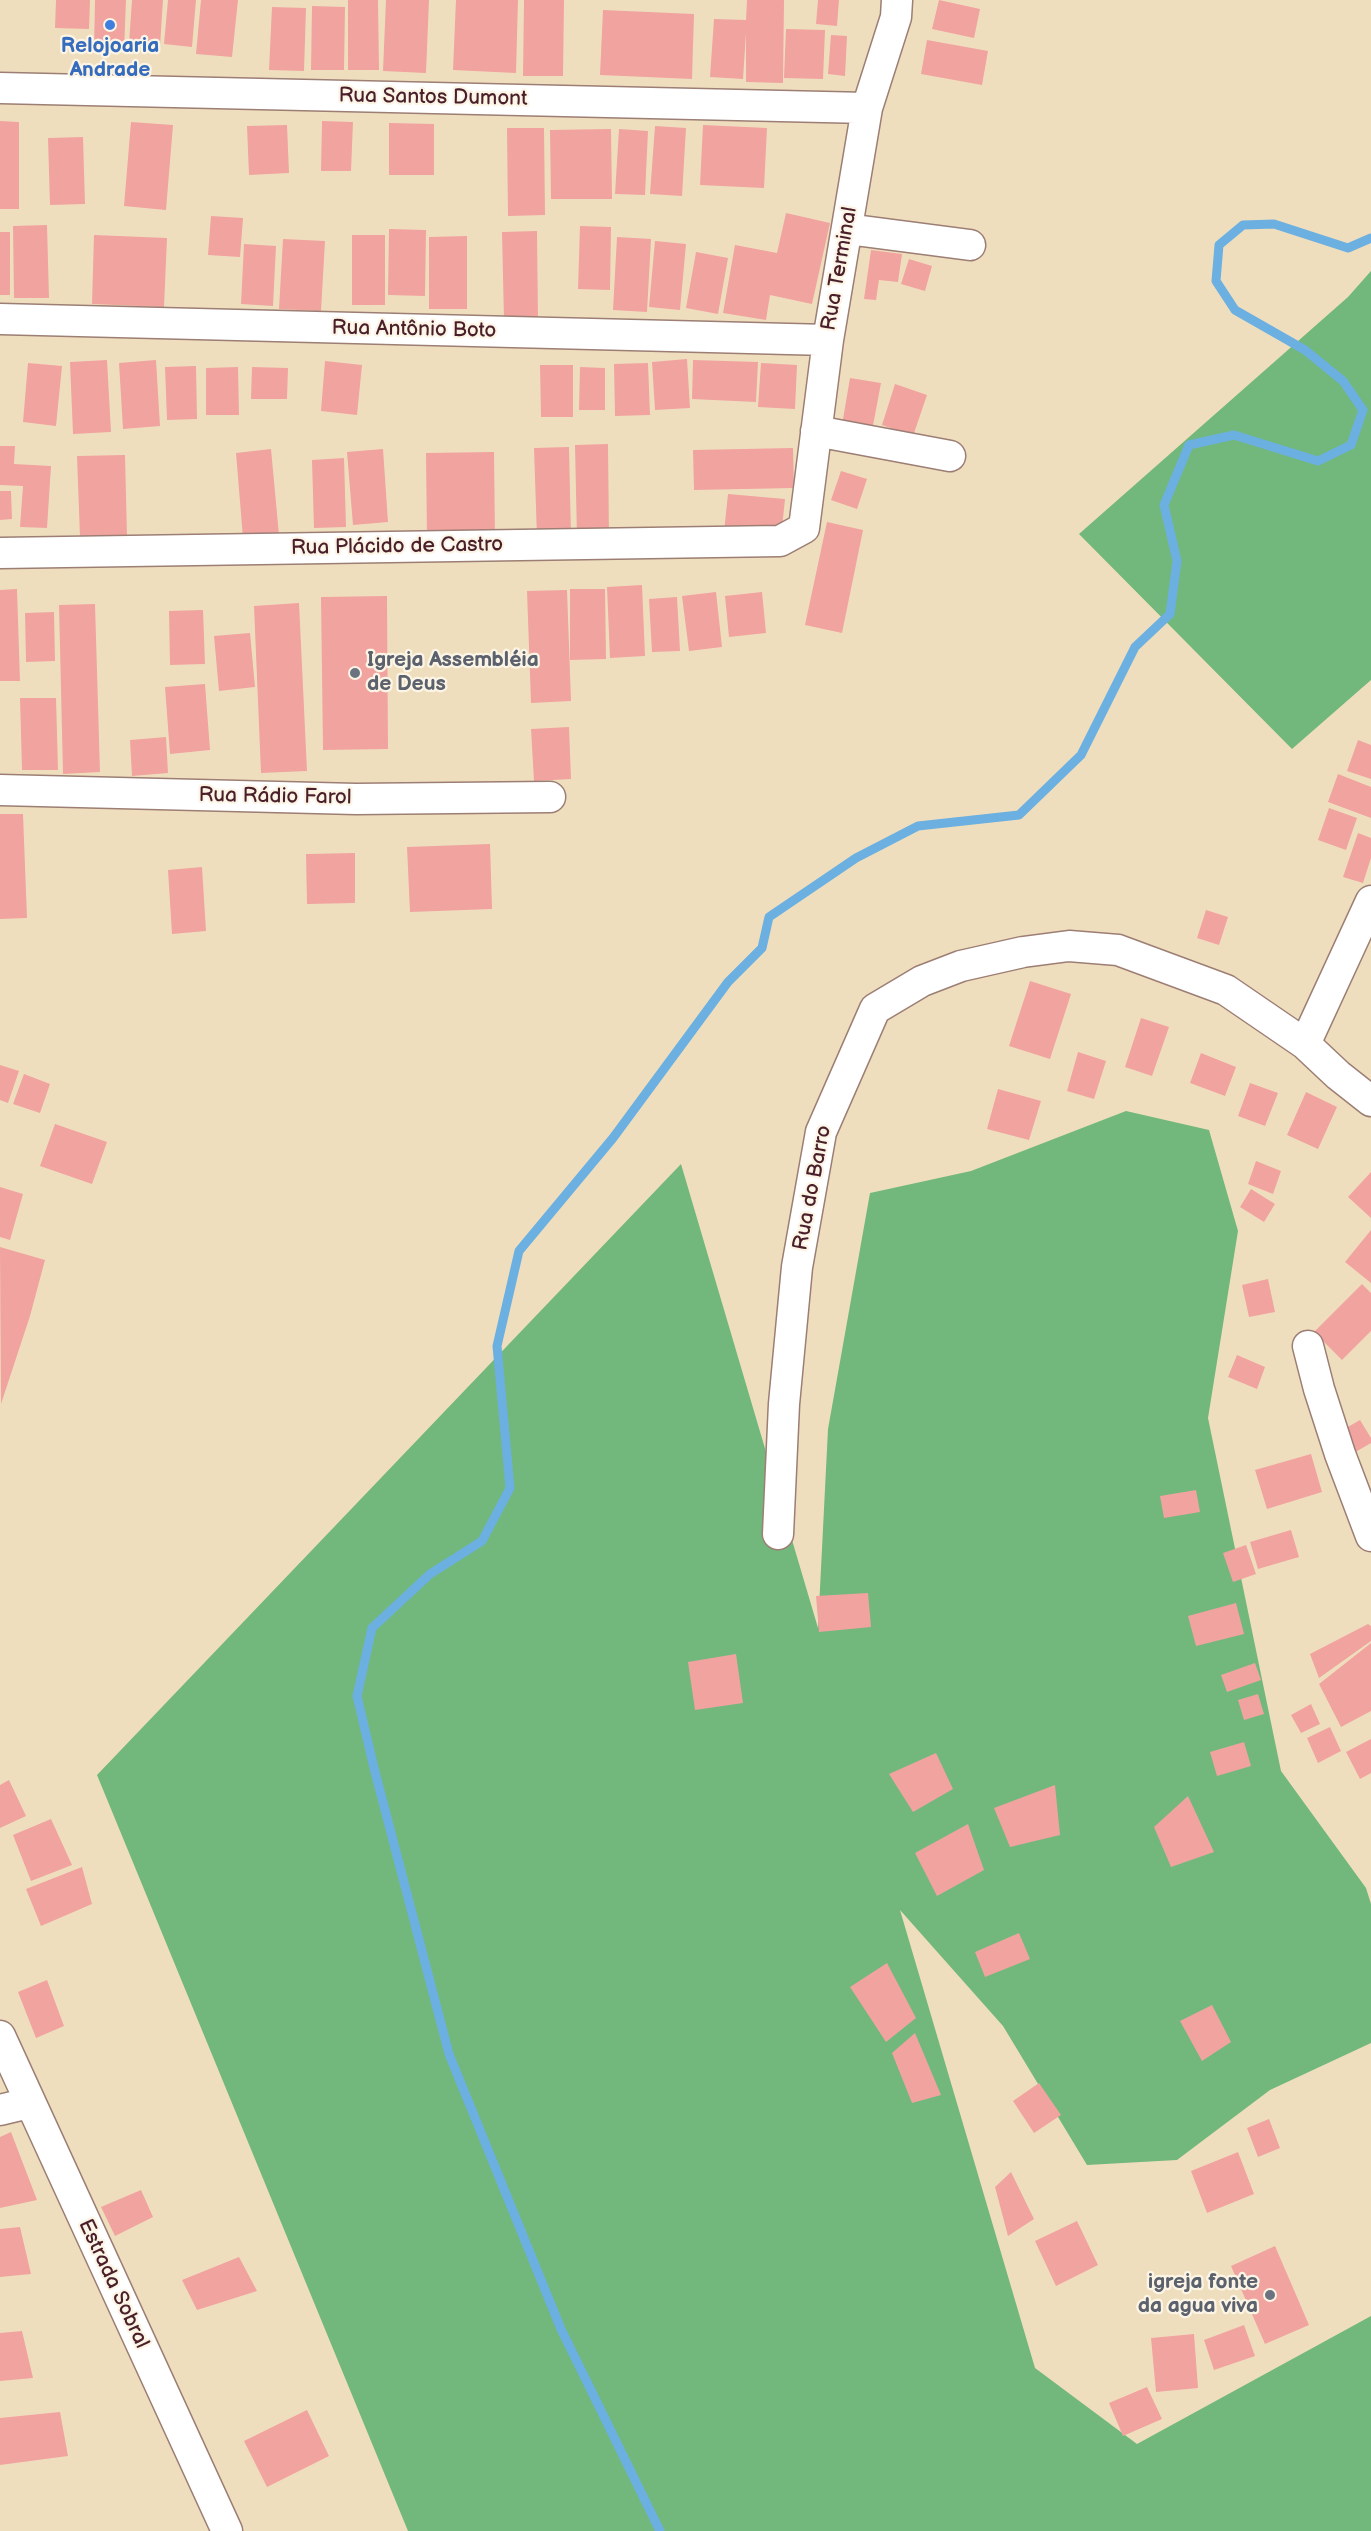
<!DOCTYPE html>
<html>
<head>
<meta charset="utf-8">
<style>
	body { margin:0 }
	canvas { display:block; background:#efdebd }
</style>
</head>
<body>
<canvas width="1371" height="2531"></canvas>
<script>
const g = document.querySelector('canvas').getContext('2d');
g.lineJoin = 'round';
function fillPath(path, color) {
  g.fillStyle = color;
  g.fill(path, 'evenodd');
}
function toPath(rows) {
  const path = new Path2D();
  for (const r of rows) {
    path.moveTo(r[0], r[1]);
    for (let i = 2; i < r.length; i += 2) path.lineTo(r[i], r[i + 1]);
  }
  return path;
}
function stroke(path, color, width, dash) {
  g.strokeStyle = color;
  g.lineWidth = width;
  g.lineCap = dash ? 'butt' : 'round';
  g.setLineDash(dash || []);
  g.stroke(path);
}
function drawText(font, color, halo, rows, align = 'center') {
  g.font = font + ' "Balsamiq Sans",sans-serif';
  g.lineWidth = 4.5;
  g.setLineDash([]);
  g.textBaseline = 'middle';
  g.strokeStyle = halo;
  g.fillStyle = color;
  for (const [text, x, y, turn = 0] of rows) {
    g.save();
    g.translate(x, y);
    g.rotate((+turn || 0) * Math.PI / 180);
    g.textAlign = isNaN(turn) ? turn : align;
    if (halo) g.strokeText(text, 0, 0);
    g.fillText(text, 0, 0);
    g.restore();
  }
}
fillPath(toPath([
	[1371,271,1371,680,1292,749,1079,534,1348,297],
	[1126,1111,1209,1130,1238,1231,1208,1418,1281,1771,1366,1888,1371,1904,1371,2043,1270,2090,1177,2160,1087,2165,1003,2026,900,1910,1035,2368,1137,2444,1371,2316,1371,2531,408,2531,97,1775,681,1164,818,1628,828,1429,870,1193,971,1171]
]), '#72b87c');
stroke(toPath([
	[660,2531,561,2329,449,2054,374,1768,357,1696,372,1628,430,1574,482,1541,510,1488,497,1346,519,1251,613,1138,728,982,762,948,769,917,856,858,918,826,1019,815,1081,755,1135,647,1170,614,1177,561,1164,505,1189,445,1234,435,1318,461,1351,445,1363,410,1343,381,1305,350,1235,310,1216,281,1219,245,1243,225,1274,224,1348,248,1371,238]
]), '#6bb0e1', 9);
fillPath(toPath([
	[56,0,90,0,89,29,55,28],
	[95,0,126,0,124,51,94,50],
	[132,0,163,0,160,46,129,44],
	[168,0,196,0,192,47,164,44],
	[201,0,238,0,232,57,196,54],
	[348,0,378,0,379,70,348,70],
	[386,0,429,0,426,73,383,71],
	[456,0,518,0,516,73,453,70],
	[524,0,564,0,563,76,523,76],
	[747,0,784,0,783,83,746,82,746,33,743,79,710,77,714,19,746,20],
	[818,0,839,0,837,26,816,24],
	[939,0,980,9,974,38,932,29],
	[312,6,345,7,344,70,311,70],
	[272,7,306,8,304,71,269,70],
	[603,10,694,14,692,79,600,75],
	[786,29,825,30,823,79,784,78],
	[831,35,847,36,845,76,828,74],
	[927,40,988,51,982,85,921,74],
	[0,121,19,122,19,209,0,209],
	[322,121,353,122,351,171,321,171],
	[131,122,173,125,166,210,124,206],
	[389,123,434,124,434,175,389,175],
	[287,125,289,173,249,175,247,126],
	[703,125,767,128,764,188,700,185],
	[655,126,686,128,682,196,650,194],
	[507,128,544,128,545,215,508,216],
	[611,129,612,199,551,199,550,130],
	[619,129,648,131,645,195,615,194],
	[83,137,85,204,50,205,48,138],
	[786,213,830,223,812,304,770,295,766,320,723,313,735,245,777,253],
	[211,216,243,218,240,257,208,255],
	[47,225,49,298,14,298,13,226],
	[580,226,611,227,610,290,578,289],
	[389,229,426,230,425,296,388,295],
	[537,231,538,320,504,320,502,232],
	[0,232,10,232,10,295,0,295],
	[94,235,167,238,164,307,92,304],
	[352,235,385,235,385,305,352,305],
	[467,236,467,309,429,309,429,237],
	[617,237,651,239,647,312,613,310],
	[283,239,325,241,321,311,279,309],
	[655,241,686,244,680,310,649,307],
	[244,244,276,246,273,306,241,304],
	[871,250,902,254,898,282,879,280,876,300,864,299],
	[696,252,728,258,718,314,686,308],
	[909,259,932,266,925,291,901,284],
	[687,359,690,408,655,410,652,362],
	[107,360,111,432,73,434,70,362],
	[156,360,160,426,123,429,119,363],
	[693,360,758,362,756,402,692,399],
	[325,361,362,365,357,415,321,411],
	[28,363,62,366,56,426,23,422],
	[648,363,650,415,615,416,614,364],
	[761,363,797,365,795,409,758,407],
	[540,365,573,365,573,417,541,417],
	[196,366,197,419,167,420,165,367],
	[238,367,239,415,206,415,206,368],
	[252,367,288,368,287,399,251,399],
	[580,367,605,368,605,410,579,410],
	[850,378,881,383,872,431,842,425],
	[895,384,927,395,913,436,882,425],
	[608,444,609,538,577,539,575,445],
	[0,446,15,446,14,464,51,466,47,528,20,527,23,486,0,485],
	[569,447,571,536,537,538,534,448],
	[793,448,794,488,694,490,693,450],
	[271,449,279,535,243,538,236,453],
	[383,449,388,522,353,525,347,452],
	[494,452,495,539,427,540,426,453],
	[125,455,127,536,80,537,77,456],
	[344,458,346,527,314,528,312,460],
	[841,471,867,479,857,509,831,500],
	[0,491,11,491,12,519,0,520],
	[728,494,785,499,781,538,724,532],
	[827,522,863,530,842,633,805,625],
	[642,585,645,656,610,658,607,587],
	[17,589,20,681,0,681,0,590],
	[570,589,605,589,606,659,570,660],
	[567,590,571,701,531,703,527,591],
	[716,592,722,647,689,651,682,596],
	[762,592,766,633,729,637,725,596],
	[387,596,388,749,323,750,321,597],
	[677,597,680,651,652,652,649,599],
	[299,603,307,771,261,773,254,606],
	[95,604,100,772,63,774,59,605],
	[203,610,205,664,170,665,169,611],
	[54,612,55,661,26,662,25,613],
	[250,633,255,687,219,691,214,636],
	[205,684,210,750,170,754,165,687],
	[20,698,56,698,58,770,22,770],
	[569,727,571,779,534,781,531,729],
	[166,737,168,773,132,776,130,740],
	[1358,740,1371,745,1371,779,1347,771],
	[1338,774,1371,787,1371,818,1328,802],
	[1329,808,1357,818,1346,850,1318,840],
	[0,814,23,814,27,918,0,919],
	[1358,833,1371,838,1371,858,1363,883,1343,877],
	[490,844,492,909,410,912,407,847],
	[355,853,355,903,307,904,306,854],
	[202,867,206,931,172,934,168,870],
	[1206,910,1228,917,1219,945,1197,938],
	[1030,981,1071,994,1050,1059,1009,1046],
	[1141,1018,1169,1027,1152,1076,1125,1067],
	[1078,1052,1106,1061,1094,1099,1067,1091],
	[1201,1053,1236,1067,1225,1096,1190,1083],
	[0,1065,19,1071,8,1103,0,1100],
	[24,1074,50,1084,40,1113,13,1104],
	[1250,1083,1278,1093,1265,1126,1238,1116],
	[998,1089,1041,1101,1029,1140,987,1129],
	[1306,1092,1337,1107,1318,1149,1287,1135],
	[55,1124,107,1142,92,1184,40,1166],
	[1256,1161,1281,1171,1273,1194,1248,1184],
	[1371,1172,1371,1218,1348,1197],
	[0,1187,23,1194,10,1240,0,1237],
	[1251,1189,1275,1204,1264,1222,1240,1207],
	[1371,1230,1371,1283,1345,1262],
	[0,1247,45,1260,30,1316,1,1404],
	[1268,1279,1275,1312,1249,1317,1242,1285],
	[1362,1284,1371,1293,1371,1331,1342,1360,1314,1332],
	[1237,1355,1265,1367,1257,1389,1228,1377],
	[1360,1420,1371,1438,1371,1443,1352,1454,1339,1432],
	[1311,1454,1322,1492,1267,1509,1255,1470],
	[1196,1490,1200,1512,1164,1518,1160,1496],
	[1291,1530,1299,1557,1258,1569,1250,1542],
	[1246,1545,1256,1574,1233,1582,1223,1553],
	[868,1593,871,1627,819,1632,816,1596],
	[1236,1603,1244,1634,1196,1646,1188,1616],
	[1368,1624,1371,1626,1371,1641,1319,1678,1310,1654],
	[1371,1643,1371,1711,1341,1727,1319,1684],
	[736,1654,743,1703,695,1710,688,1662],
	[1255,1663,1261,1680,1227,1692,1221,1675],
	[1258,1694,1264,1714,1244,1720,1238,1700],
	[1311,1704,1320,1724,1301,1733,1291,1715],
	[1330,1727,1341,1751,1318,1763,1307,1738],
	[1371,1739,1371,1773,1360,1779,1346,1752],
	[1244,1742,1251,1766,1217,1776,1210,1752],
	[936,1753,953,1789,913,1812,889,1774],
	[9,1780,26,1816,0,1828,0,1785],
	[1055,1785,1060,1835,1010,1847,994,1808],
	[1188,1796,1214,1852,1171,1867,1154,1827],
	[51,1819,72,1865,31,1881,13,1835],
	[968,1824,984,1870,937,1896,915,1853],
	[82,1867,92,1904,41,1926,26,1889],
	[1019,1933,1030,1959,985,1977,975,1952],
	[887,1963,916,2018,886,2042,850,1987],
	[47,1980,64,2026,36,2038,18,1992],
	[1212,2005,1231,2042,1202,2061,1180,2021],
	[915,2033,941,2095,912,2103,892,2053],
	[1039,2083,1061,2115,1034,2133,1013,2101],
	[1269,2119,1280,2148,1258,2157,1247,2128],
	[11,2132,37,2200,0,2208,0,2137],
	[1238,2152,1254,2194,1207,2213,1191,2171],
	[1011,2172,1034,2219,1008,2236,995,2187],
	[141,2190,153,2217,115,2236,101,2207],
	[1077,2221,1098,2265,1056,2286,1035,2241],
	[20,2227,31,2274,0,2277,0,2229],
	[1275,2246,1309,2325,1265,2344,1231,2266],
	[239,2257,257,2291,197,2310,182,2280],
	[1244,2325,1255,2356,1214,2370,1204,2340],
	[22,2331,33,2378,0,2381,0,2333],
	[1194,2334,1198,2388,1156,2392,1151,2338],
	[1147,2387,1162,2419,1123,2436,1109,2403],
	[307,2410,329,2456,267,2487,244,2441],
	[60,2412,68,2456,0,2465,0,2418]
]), '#f1a3a0');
const minor = toPath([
	[0,88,867,108],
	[847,229,970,245],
	[0,319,828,340],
	[816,431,950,456],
	[0,553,780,541,804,528,828,340,867,108,896,17,897,0],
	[0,790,356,799,550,797],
	[1305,1044,1371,901],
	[1308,1346,1319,1389,1340,1454,1371,1536],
	[778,1534,784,1404,797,1267,821,1132,875,1009,922,981,961,966,1023,952,1069,946,1118,950,1226,990,1305,1044,1338,1075,1371,1101],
	[0,2036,227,2531],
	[0,2110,29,2103]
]);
stroke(minor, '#9c7e74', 33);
stroke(minor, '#fff', 30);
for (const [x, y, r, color] of [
	[110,25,6,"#3f7fe0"],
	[355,673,6,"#6b7280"],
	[1270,2295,6,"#6b7280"]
]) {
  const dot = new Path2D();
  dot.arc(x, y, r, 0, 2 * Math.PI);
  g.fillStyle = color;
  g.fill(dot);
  stroke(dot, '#fcf5e5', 2);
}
drawText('bold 21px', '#366cbe', '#fcf5e5', [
	["Relojoaria",110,47],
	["Andrade",110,71]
]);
drawText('21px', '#4a1f2b', '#fcf5e5', [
	["Rua Santos Dumont",433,98,1],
	["Rua Terminal",840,269,-80],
	["Rua Antônio Boto",414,330,1],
	["Rua Plácido de Castro",397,547,-1],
	["Rua Rádio Farol",275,797,1],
	["Rua do Barro",813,1188,-79],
	["Estrada Sobral",113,2284,65]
]);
drawText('bold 21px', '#5b616d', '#fcf5e5', [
	["Igreja Assembléia",367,661],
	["de Deus",367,685],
	["igreja fonte",1258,2283,"right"],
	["da agua viva",1258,2307,"right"]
], 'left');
</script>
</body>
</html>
